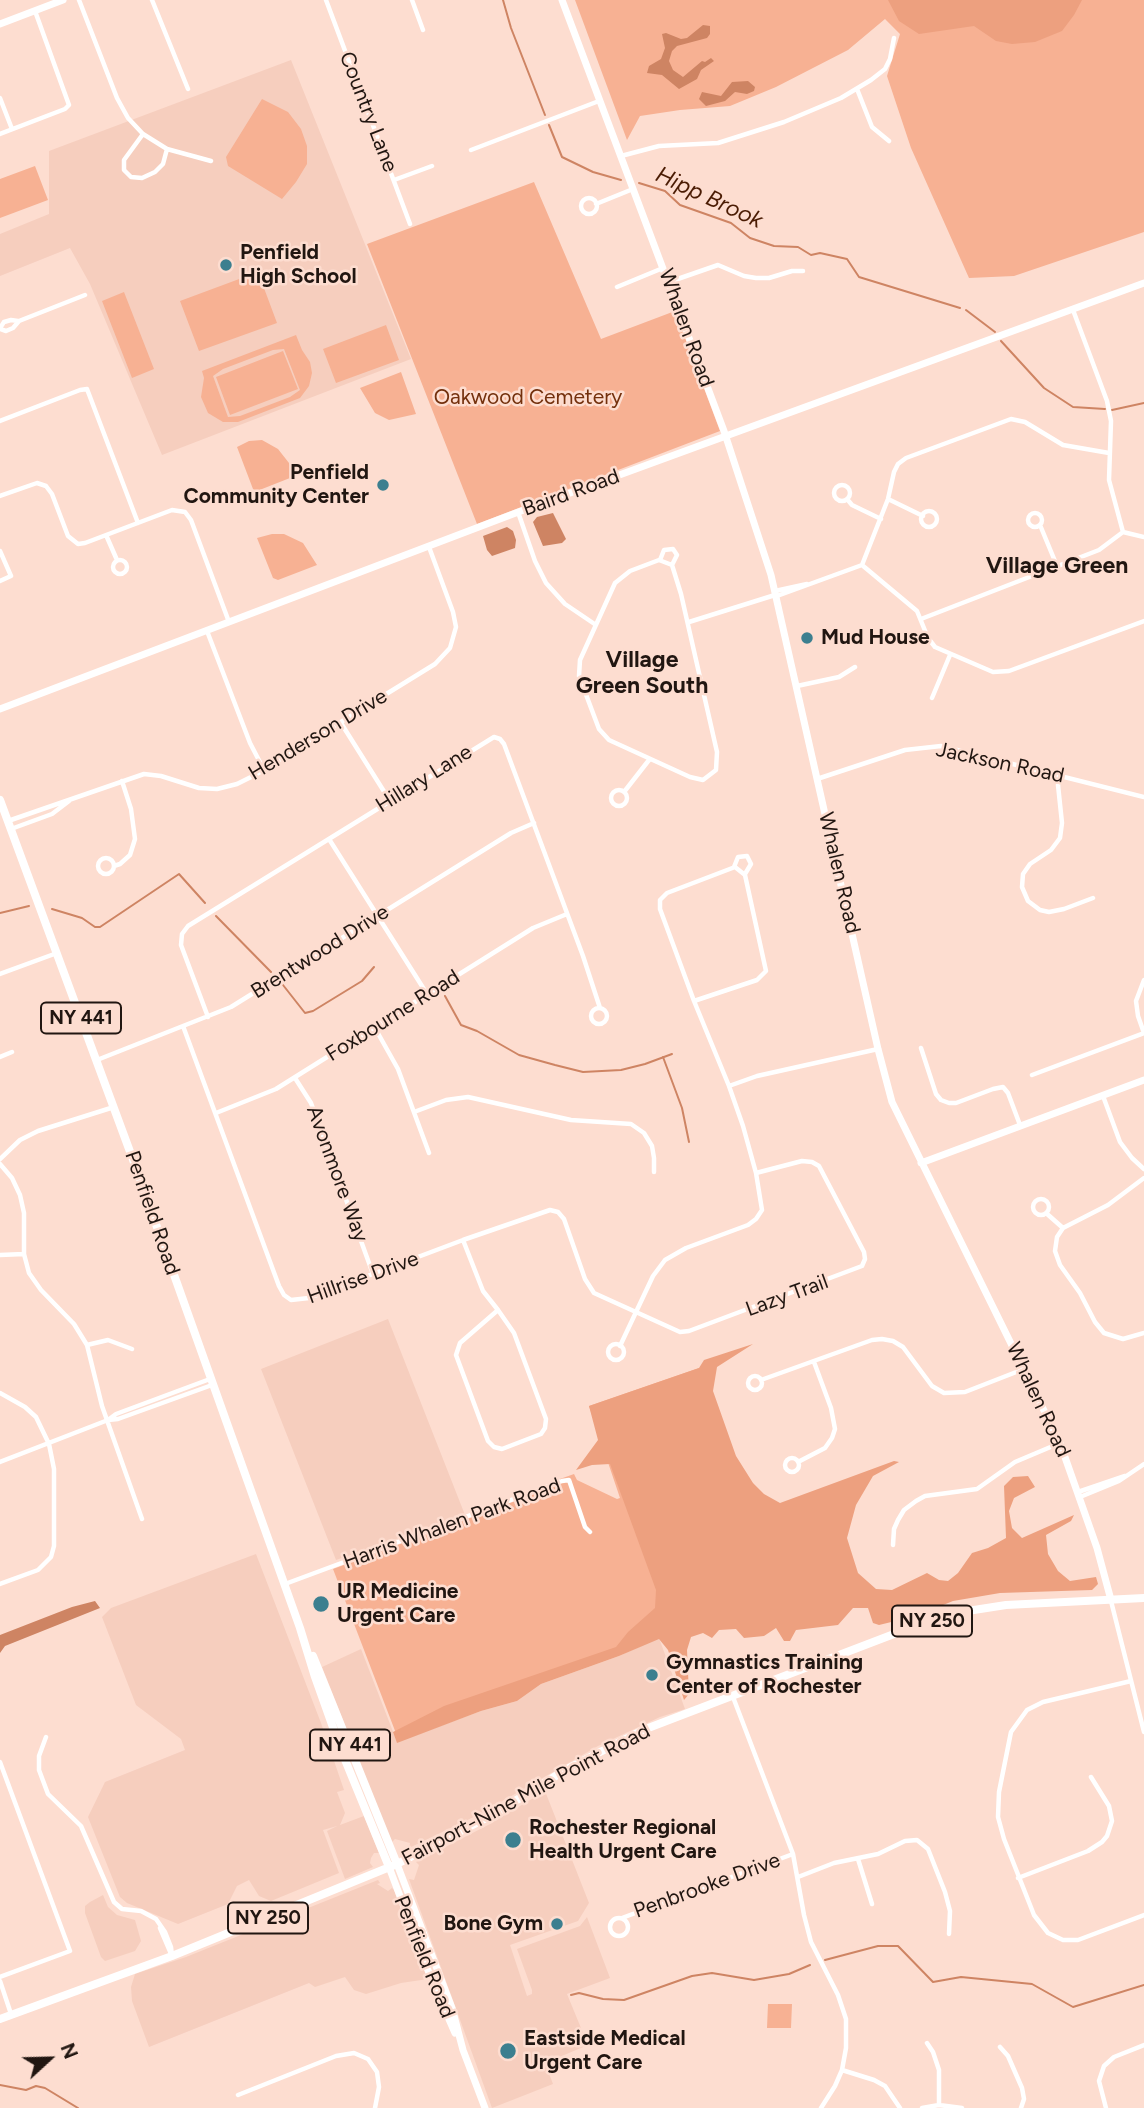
<!DOCTYPE html>
<html>
<head>
<meta charset="utf-8">
<style>
	body { margin:0 }
	#map { position:relative; width:1144px; height:2108px; overflow:hidden; background:#fdddd0; font-family:Figtree,sans-serif }
	canvas { display:block }
	.north { position:absolute; left:14px; top:2024px; width:70px; height:70px; -webkit-text-stroke:5px #fdddd0; paint-order:stroke; rotate:68deg; font-size:19px; font-weight:700; line-height:28px; text-align:center; color:#211611 }
	.north::after { content:''; display:block; margin:auto; width:24px; height:32px; background:#211611; clip-path:polygon(50% 0,100% 100%,50% 72%,0 100%) }
</style>
</head>
<body>
<div id="map">
<canvas width="1144" height="2108"></canvas>
<div class="north">N</div>
</div>
<script>
const g = document.querySelector('canvas').getContext('2d');
g.lineJoin = 'round';
function fillPath(path, color) {
  g.fillStyle = color;
  g.fill(path, 'evenodd');
}
function toPath(rows) {
  const path = new Path2D();
  for (const r of rows) {
    if (r.length === 3) {
      path.moveTo(r[0] + r[2], r[1]);
      path.arc(r[0], r[1], r[2], 0, 2 * Math.PI);
      continue;
    }
    path.moveTo(r[0], r[1]);
    for (let i = 2; i < r.length; i += 2) path.lineTo(r[i], r[i + 1]);
  }
  return path;
}
function stroke(path, color, width, dash) {
  g.strokeStyle = color;
  g.lineWidth = width;
  g.lineCap = dash ? 'butt' : 'round';
  g.setLineDash(dash || []);
  g.stroke(path);
}
function drawText(font, color, halo, rows, align = 'center') {
  g.font = font + ' Figtree,sans-serif';
  g.lineWidth = 5;
  g.setLineDash([]);
  g.textBaseline = 'middle';
  g.strokeStyle = halo;
  g.fillStyle = color;
  for (const [text, x, y, turn = 0] of rows) {
    g.save();
    g.translate(x, y);
    g.rotate((+turn || 0) * Math.PI / 180);
    g.textAlign = isNaN(turn) ? turn : align;
    if (halo) g.strokeText(text, 0, 0);
    g.fillText(text, 0, 0);
    g.restore();
  }
}
fillPath(toPath([
	[291,60,411,359,162,455,90,284,70,248,0,276,0,234,49,214,49,151],
	[388,1319,465,1515,336,1560,261,1369],
	[256,1554,321,1723,344,1790,337,1792,345,1813,340,1825,364,1816,379,1853,374,1853,371,1858,370,1863,373,1867,345,1879,327,1831,337,1826,323,1830,339,1873,271,1901,259,1896,249,1880,237,1886,228,1904,178,1924,127,1903,120,1897,88,1817,105,1782,185,1750,181,1739,136,1705,102,1617,111,1608],
	[659,1638,685,1709,660,1717,598,1746,482,1813,409,1848,410,1843,395,1839,392,1842,389,1836,322,1667,361,1649,397,1742,481,1711,517,1701,541,1684,619,1656],
	[545,1791,589,1903,578,1921,510,1945,527,1996,532,1994,532,1990,517,1949,580,1926,587,1917,610,1978,567,1994,588,2045,545,2063,553,2084,492,2108,409,1879,414,1880,419,1865,416,1862,490,1824],
	[378,1880,380,1883,377,1884,388,1891,392,1888,394,1890,428,1979,401,1983,366,1994,354,1990,345,1977,315,1987,309,1983,149,2047,132,2001,131,1987,135,1974,186,1957],
	[103,1895,108,1907,117,1915,135,1920,141,1941,135,1951,105,1961,101,1957,85,1913,85,1906,90,1902]
]), '#f6cebe');
fillPath(toPath([
	[575,0,1144,0,1144,232,1014,276,969,278,911,148,887,76,900,34,885,19,848,50,776,87,730,106,680,110,640,116,627,140],
	[262,99,288,112,301,129,307,146,307,164,296,182,282,199,228,166,226,157],
	[35,166,48,200,0,218,0,179],
	[534,182,601,339,675,311,720,431,477,524,367,244],
	[258,272,277,323,199,351,180,301],
	[124,292,154,369,132,378,102,301],
	[386,325,399,360,336,383,323,349],
	[296,335,302,350,310,362,312,373,309,386,300,398,238,422,223,422,208,413,201,397,204,378,202,371],
	[284,349,300,390,290,397,240,416,228,417,213,376,223,369,273,350],
	[283,351,298,389,230,415,216,377],
	[401,372,416,414,389,420,375,413,360,388],
	[262,440,278,449,289,463,295,476,257,491,253,489,237,447,249,441],
	[272,534,284,534,303,543,317,565,278,580,273,578,257,538],
	[699,1368,660,1634,397,1736,333,1569,561,1484,560,1479,574,1474,577,1480,617,1499,620,1498,589,1406],
	[768,2004,792,2004,791,2028,767,2028]
]), '#f7b193');
fillPath(toPath([
	[888,0,1082,0,1074,15,1062,31,1035,42,1012,44,996,41,974,26,919,34,899,21],
	[753,1344,717,1367,713,1391,736,1456,753,1483,764,1494,780,1503,894,1461,899,1462,873,1476,856,1505,847,1538,858,1573,876,1589,892,1590,927,1573,939,1580,948,1581,958,1573,972,1553,988,1548,1006,1538,1004,1486,1013,1477,1028,1476,1035,1487,1014,1498,1009,1511,1012,1528,1022,1538,1074,1515,1071,1521,1046,1535,1048,1554,1058,1571,1070,1581,1096,1577,1098,1584,1092,1590,1000,1593,953,1601,916,1616,879,1625,873,1623,868,1608,853,1608,838,1625,796,1630,790,1641,784,1641,776,1628,764,1636,744,1638,736,1629,719,1630,712,1638,703,1633,691,1637,687,1650,689,1694,684,1700,668,1650,659,1639,619,1656,541,1684,517,1701,481,1711,397,1743,393,1732,444,1706,616,1647,628,1632,655,1608,656,1590,610,1464,592,1465,576,1470,598,1440,589,1406,699,1368,704,1360]
]), '#eda07f');
fillPath(toPath([
	[703,25,710,26,710,34,707,38,677,46,672,51,669,61,673,70,683,77,702,61,705,62,711,58,714,61,701,70,697,79,679,89,662,75,647,73,649,66,661,59,665,48,662,34,666,33,681,39,687,38],
	[748,81,755,87,754,91,747,94,735,92,725,101,706,106,699,99,702,92,721,96,732,82],
	[553,513,566,539,562,543,543,546,533,522,537,517],
	[507,527,513,531,516,540,515,548,492,556,487,550,483,536],
	[95,1601,100,1608,5,1646,0,1653,0,1635,72,1607]
]), '#ce8463');
stroke(toPath([
	[503,0,511,28,545,115],
	[549,125,562,157,593,172,621,180],
	[639,183,665,191,680,205,731,223,750,238,774,246,798,247,811,255,820,253,847,259,859,277,960,308],
	[966,310,995,332],
	[1001,341,1044,388,1073,407,1105,409],
	[1112,410,1144,403],
	[52,909,82,918,95,927,100,927,179,874,205,903],
	[0,913,29,906],
	[216,916,271,972],
	[283,985,305,1013,313,1011,362,981,374,967],
	[445,996,461,1025,477,1031,519,1055,555,1065,583,1072,621,1070,645,1064,672,1054],
	[663,1057,682,1108,689,1142],
	[825,1960,878,1946,898,1946,933,1982,961,1977,1032,1984,1073,2007,1144,1985],
	[571,1995,579,1993,603,1999,624,2000,692,1976,712,1973,754,1980,789,1974,810,1965],
	[0,2085,26,2090,36,2086,45,2088,78,2108]
]), '#ce8463', 2);
stroke(toPath([
	[79,0,117,98,128,118,143,134,167,149,211,161],
	[152,0,188,89],
	[326,0,410,224],
	[412,0,423,30],
	[857,89,872,127,889,141],
	[0,98,12,129],
	[0,134,65,109,69,105,35,11],
	[143,134,124,160,124,170,131,177,142,178,155,172,163,164,167,149],
	[471,150,599,101],
	[621,156,659,146,718,143,784,122,841,98,871,80,885,69,890,59,894,38],
	[394,180,432,166],
	[589,206,8],
	[596,204,633,189],
	[669,282,718,265,744,276,756,278,769,278,792,271,803,271],
	[617,287,663,268],
	[0,328,4,322,11,320,18,321],
	[0,329,6,331,13,328,19,321,85,295],
	[0,421,80,390,87,389,138,523],
	[842,493,8],
	[0,496,37,483,46,486,52,494,68,536,78,544,85,543,172,510,185,512,191,520,229,622],
	[847,499,852,505,881,519],
	[888,499,923,516],
	[929,519,8],
	[518,512,535,561,546,583,565,604,596,625],
	[1035,520,7],
	[1040,525,1057,566],
	[1123,532,1144,537],
	[106,535,117,560],
	[0,551,11,576,0,581],
	[120,567,7],
	[659,560,672,565,681,594,717,752,716,770,703,780,690,777,609,740,599,729,579,676,580,660,615,583,630,571,659,560],
	[660,560,664,550,673,549,677,555,672,565],
	[862,565,917,611,928,638,935,647,993,672,1009,671,1144,621],
	[775,591,807,584],
	[777,596,862,565,888,499,894,472,898,464,906,458,1011,419,1025,422,1063,445,1109,453],
	[921,619,1099,550,1123,532,1109,480,1111,421,1107,401,1073,310],
	[689,622,775,595],
	[207,631,250,743,264,770],
	[797,686,839,677,855,667],
	[932,698,950,655],
	[341,723,390,801],
	[1062,776,1058,785,1062,823,1060,838,1051,850,1030,864,1023,874,1022,887,1028,901,1040,910,1049,912,1064,909,1093,898],
	[817,779,905,750,941,746,1144,797],
	[619,798,8],
	[624,792,649,760],
	[8,821,144,774,161,776,199,788,217,789,237,784,255,775,435,664,450,648,456,627,453,612,429,547],
	[11,829,52,814,69,801],
	[329,839,427,994],
	[106,866,8],
	[114,866,120,864,130,855,135,839,131,809,122,781],
	[734,867,738,857,747,856,751,864,745,874],
	[735,867,745,875,766,971,757,980,694,1001,660,909,660,900,667,893,735,867],
	[0,974,57,953],
	[599,1016,8],
	[208,1017,181,945,182,934,188,926,494,737,500,739,504,744,583,956,600,1008],
	[183,1026,279,1286,284,1295,291,1300,309,1298,463,1240,550,1210,558,1212,564,1219,585,1279,594,1293,680,1332,689,1331,862,1266,865,1259,864,1252,819,1166,812,1162,802,1161,756,1173],
	[375,1028,398,1069,429,1153],
	[1144,1033,1138,1016,1136,1001,1144,980],
	[921,1048,936,1094,941,1100,949,1103,956,1103,993,1089,1003,1087,1008,1093,1020,1125],
	[0,1057,12,1052],
	[97,1060,231,1007,511,833,534,823],
	[1032,1075,1144,1033],
	[295,1078,311,1103,373,1274],
	[729,1086,757,1076,878,1049],
	[1103,1096,1120,1142,1132,1158,1144,1169],
	[414,1112,446,1100,468,1097,571,1120,631,1124,644,1133,652,1146,654,1158,654,1172],
	[216,1113,276,1089,533,928,567,914],
	[0,1159,20,1140,38,1131,114,1107],
	[0,1164,12,1178,20,1195,24,1213,24,1254,29,1273,41,1290,74,1324,87,1345,102,1406,142,1519],
	[1144,1178,1108,1205,1063,1228,1057,1237,1055,1251,1060,1265,1080,1293,1095,1322,1104,1333,1123,1339,1144,1333],
	[1041,1207,8],
	[1046,1213,1063,1228],
	[463,1240,483,1291,498,1310],
	[0,1255,24,1254],
	[498,1310,514,1333,546,1419,545,1428,541,1434,502,1449,494,1447,488,1441,456,1355,460,1343,498,1310],
	[616,1352,8],
	[87,1345,108,1340,132,1349],
	[620,1346,653,1276,665,1260,686,1248,748,1225,756,1219,762,1210,756,1173,743,1126,729,1086,694,1001],
	[755,1383,7],
	[761,1380,872,1340,882,1339,893,1341,903,1347,932,1386,944,1393,965,1392,1024,1369],
	[0,1393,25,1407,36,1417,49,1444,54,1469,54,1546,51,1557,38,1570,0,1584],
	[108,1420,118,1419,212,1385],
	[792,1465,7],
	[0,1462,108,1420,116,1414,210,1379],
	[798,1462,825,1448,832,1438,835,1429,831,1408,814,1362],
	[1078,1492,1125,1476],
	[1080,1497,1119,1481,1144,1464],
	[893,1545,894,1529,898,1520,904,1510,916,1501,925,1496,977,1489,1015,1462,1060,1443],
	[285,1584,562,1481,569,1480,585,1527,590,1532],
	[1111,1601,1144,1732],
	[1131,1681,1043,1702,1027,1710,1011,1732,999,1792,998,1817,1004,1839,1034,1915,1048,1933,1063,1940,1078,1940,1144,1915],
	[733,1697,793,1854,804,1915,811,1942,838,1995,846,2019,846,2048,842,2070,835,2086,821,2108],
	[46,1737,39,1756,39,1770,48,1794,81,1826,114,1902,122,1909,141,1911,156,1919,165,1932,171,1947,172,1956],
	[0,1762,70,1951,0,1977],
	[858,1859,872,1904],
	[798,1877,834,1863,878,1854,905,1841,917,1840,928,1849,945,1892,950,1911,949,1934],
	[1018,1878,1088,1851,1102,1842,1107,1836,1112,1821,1109,1806,1091,1777],
	[622,1918,793,1854],
	[619,1927,9],
	[160,1928,172,1956],
	[0,1981,11,2014],
	[927,2043,933,2052,939,2070,939,2105],
	[1000,2047,1008,2056,1022,2088,1024,2099,1021,2108],
	[842,2070,874,2080,885,2086,900,2108],
	[238,2095,336,2056,354,2053,368,2059,377,2072,379,2087,375,2108],
	[922,2108,939,2105,962,2108],
	[1106,2108,1099,2081,1104,2066,1114,2057,1144,2045]
]), '#fff', 4.5);
stroke(toPath([
	[562,0,724,431,771,575,878,1049,892,1102,1060,1443,1097,1548,1111,1600],
	[0,24,63,0],
	[0,709,521,511,1144,283],
	[921,1163,1144,1080],
	[397,1864,452,2008,463,2050,485,2108],
	[389,1867,429,1973,455,2033]
]), '#fff', 7);
stroke(toPath([
	[0,800,132,1157,300,1628,315,1677,341,1750,389,1867],
	[313,1656,397,1864],
	[0,2019,172,1956,397,1864,494,1814,567,1769,643,1730,894,1634,961,1612,1006,1605,1144,1598]
]), '#fff', 8);
for (const [x, y, r, color] of [
	[226,265,7,"#3c7f8f"],
	[383,485,7,"#3c7f8f"],
	[807,638,7,"#3c7f8f"],
	[321,1604,9,"#3c7f8f"],
	[652,1675,7,"#3c7f8f"],
	[513,1840,9,"#3c7f8f"],
	[557,1924,7,"#3c7f8f"],
	[508,2051,9,"#3c7f8f"]
]) {
  const dot = new Path2D();
  dot.arc(x, y, r, 0, 2 * Math.PI);
  g.fillStyle = color;
  g.fill(dot);
  stroke(dot, '#fdddd0', 2.5);
}
for (const [x, y, w] of [
	[81,1018,80],
	[932,1621,80],
	[350,1745,80],
	[268,1918,80]
]) {
  const box = new Path2D();
  box.roundRect(x - w / 2, y - 15.5, w, 31, 5);
  g.fillStyle = '#fdddd0';
  g.fill(box);
  stroke(box, '#211611', 2);
}
drawText('bold 19px', '#211611', null, [
	["NY 441",81,1018],
	["NY 250",932,1621],
	["NY 441",350,1745],
	["NY 250",268,1918]
]);
drawText('21px', '#211611', '#fdddd0', [
	["Country Lane",368,112,69],
	["Whalen Road",686,328,70],
	["Baird Road",571,493,-20],
	["Henderson Drive",318,735,-31],
	["Jackson Road",1000,763,12],
	["Hillary Lane",424,779,-32],
	["Whalen Road",839,873,77],
	["Brentwood Drive",320,952,-32],
	["Foxbourne Road",393,1016,-32],
	["Avonmore Way",337,1174,70],
	["Penfield Road",152,1213,71],
	["Hillrise Drive",363,1278,-20],
	["Lazy Trail",787,1296,-20],
	["Whalen Road",1038,1400,65],
	["Harris Whalen Park Road",452,1524,-20],
	["Fairport-Nine Mile Point Road",526,1795,-28],
	["Penbrooke Drive",707,1886,-20],
	["Penfield Road",424,1957,68]
]);
drawText('bold 21px', '#211611', '#fdddd0', [
	["Penfield",240,253],
	["High School",240,277],
	["Penfield",369,473,"right"],
	["Community Center",369,497,"right"],
	["Mud House",821,638],
	["UR Medicine",337,1592],
	["Urgent Care",337,1616],
	["Gymnastics Training",666,1663],
	["Center of Rochester",666,1687],
	["Rochester Regional",529,1828],
	["Health Urgent Care",529,1852],
	["Bone Gym",543,1924,"right"],
	["Eastside Medical",524,2039],
	["Urgent Care",524,2063]
], 'left');
drawText('21px', '#74300c', '#fdddd0', [
	["Oakwood Cemetery",528,398]
]);
drawText('italic 23px', '#4b1c04', '#fdddd0', [
	["Hipp Brook",709,198,25]
]);
drawText('bold 23px', '#211611', '#fdddd0', [
	["Village Green",1057,566],
	["Village",642,660],
	["Green South",642,686]
]);
</script>
</body>
</html>
